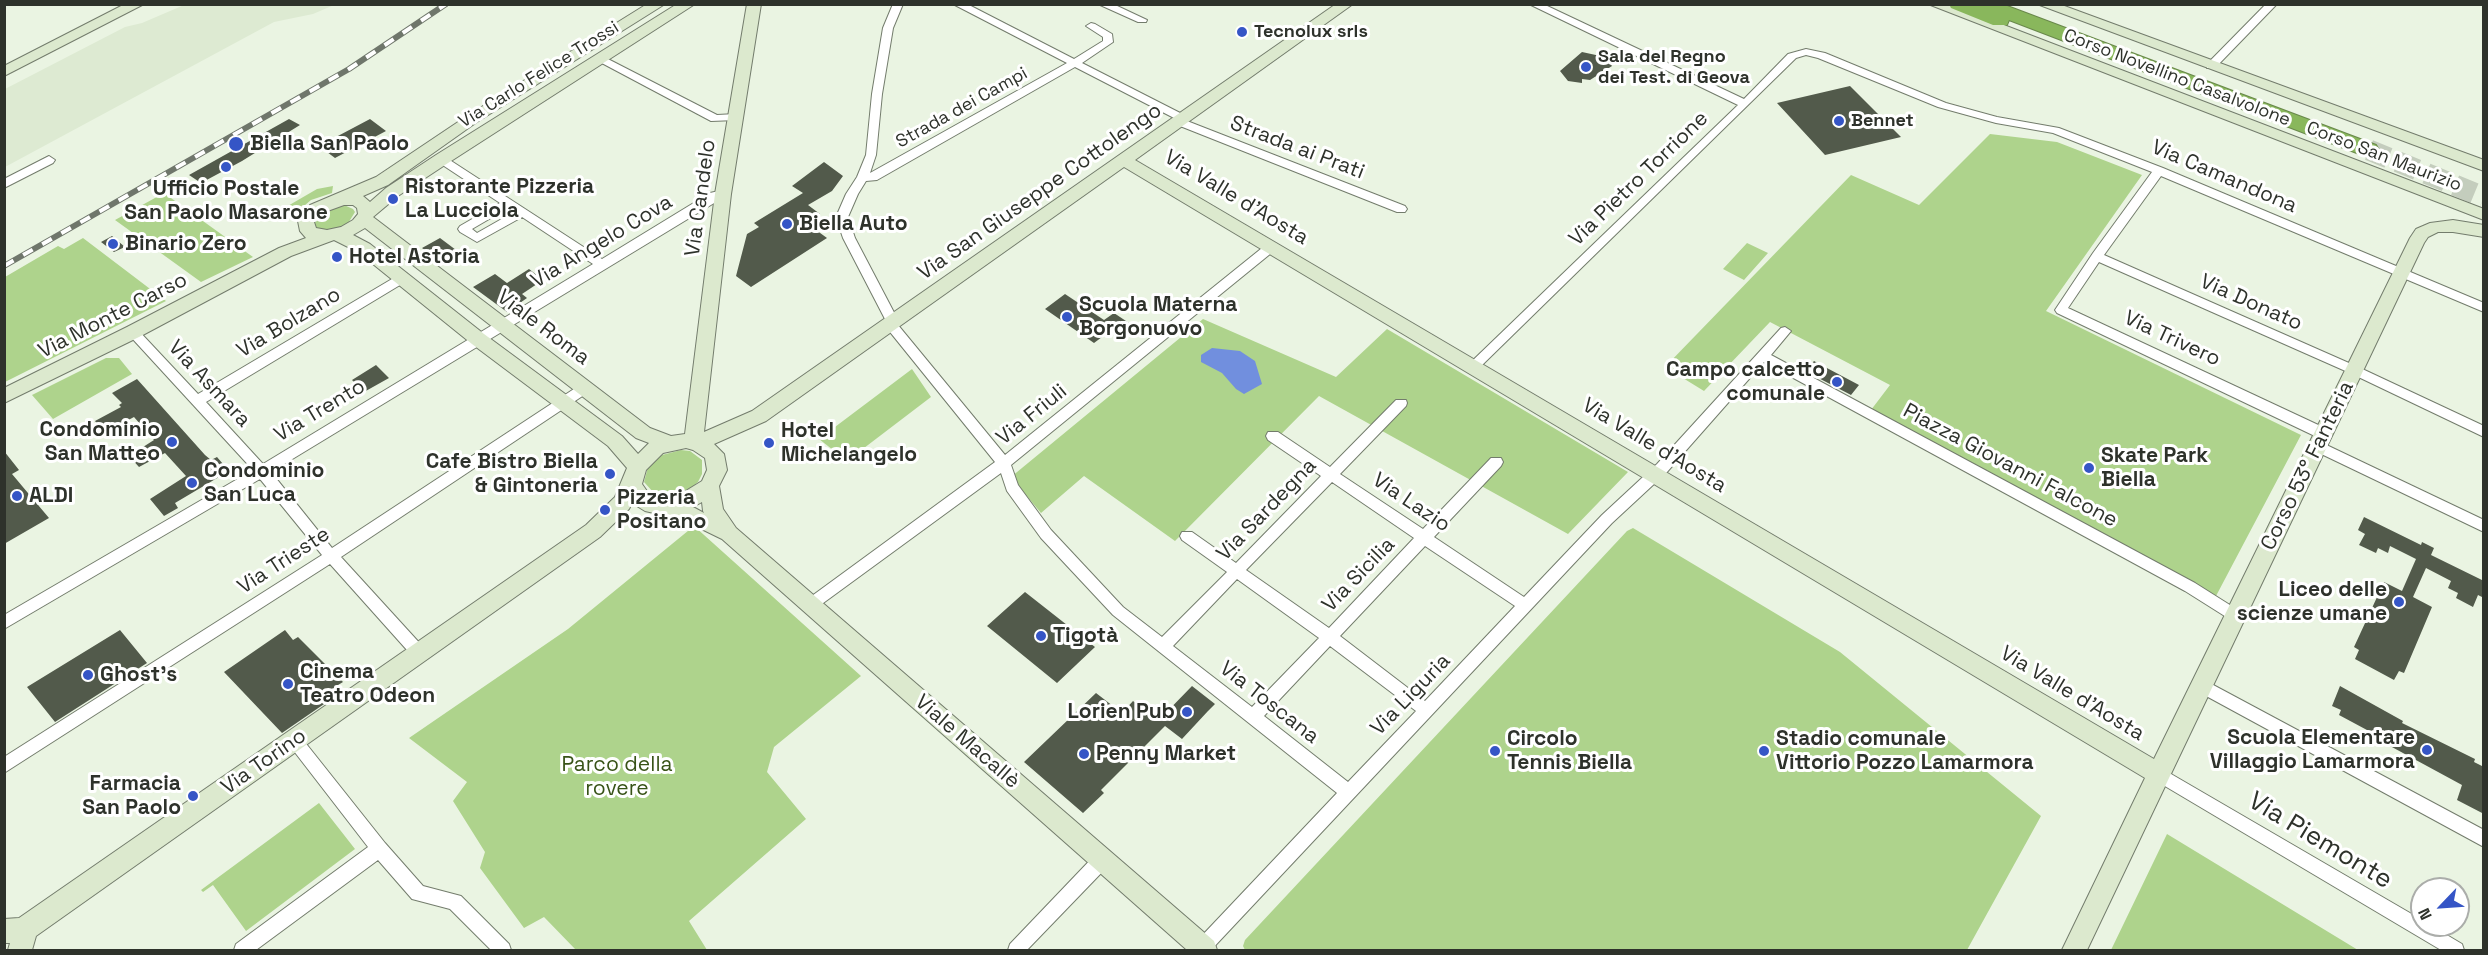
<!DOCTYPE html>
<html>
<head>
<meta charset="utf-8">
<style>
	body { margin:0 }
	#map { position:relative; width:2488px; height:955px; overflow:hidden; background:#eaf4e2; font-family:"Space Grotesk",sans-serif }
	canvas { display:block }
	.frame { position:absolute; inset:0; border:6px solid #2e322b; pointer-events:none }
	.north { position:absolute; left:2410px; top:877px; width:60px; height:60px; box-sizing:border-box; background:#fff; border:2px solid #abadaa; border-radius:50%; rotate:245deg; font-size:16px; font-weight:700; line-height:24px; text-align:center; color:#2e322b }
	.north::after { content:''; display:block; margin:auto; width:21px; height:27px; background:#3555c6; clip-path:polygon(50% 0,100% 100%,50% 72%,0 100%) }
</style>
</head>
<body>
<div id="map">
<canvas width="2488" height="955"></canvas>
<div class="frame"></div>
<div class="north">N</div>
</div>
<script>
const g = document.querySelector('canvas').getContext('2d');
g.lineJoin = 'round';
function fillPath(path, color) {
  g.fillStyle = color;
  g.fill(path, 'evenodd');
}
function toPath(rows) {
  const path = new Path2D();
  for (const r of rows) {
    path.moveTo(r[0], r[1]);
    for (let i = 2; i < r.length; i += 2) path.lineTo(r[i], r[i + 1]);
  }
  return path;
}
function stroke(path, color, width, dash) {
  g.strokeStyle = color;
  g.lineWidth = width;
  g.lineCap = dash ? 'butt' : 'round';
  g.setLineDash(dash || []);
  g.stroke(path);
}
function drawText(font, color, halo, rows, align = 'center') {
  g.font = font + ' "Space Grotesk",sans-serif';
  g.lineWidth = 6;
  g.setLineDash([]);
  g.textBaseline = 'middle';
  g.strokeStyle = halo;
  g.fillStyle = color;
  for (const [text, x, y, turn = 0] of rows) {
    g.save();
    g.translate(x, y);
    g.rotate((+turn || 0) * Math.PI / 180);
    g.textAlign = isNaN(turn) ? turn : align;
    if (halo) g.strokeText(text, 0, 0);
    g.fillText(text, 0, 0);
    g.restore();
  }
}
fillPath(toPath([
	[184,5,334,5,313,14,274,22,5,167,5,89,125,27,142,23]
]), '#ddead2');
fillPath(toPath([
	[1990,134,2057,142,2142,175,2046,311,2301,435,2216,596,1871,410,1890,385,1770,322,1704,391,1665,367,1851,175,1919,205],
	[333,186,332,193,311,200,291,217,277,219,286,207,317,189],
	[164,193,253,257,201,282,115,220],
	[344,205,353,209,355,212,347,225,341,228,321,231,313,226,314,218,318,214],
	[83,238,166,301,5,382,5,277,58,246,64,249],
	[1747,243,1768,253,1744,280,1723,269],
	[1203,319,1336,377,1387,329,1628,472,1568,534,1319,396,1175,541,1084,476,1041,513,1011,477],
	[106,358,119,358,132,374,53,419,32,395],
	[912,369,931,397,847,461,819,439],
	[681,450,690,451,702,460,702,474,698,482,691,488,672,495,654,493,644,482,648,467,662,455],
	[694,526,861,676,774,747,767,772,806,819,689,921,707,950,576,950,544,917,524,928,480,868,485,852,453,801,467,782,409,738,568,629],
	[1633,528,1840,652,2041,816,1967,950,1245,950,1243,946,1245,940,1627,531],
	[319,803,355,849,246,931,213,885,203,892,201,890],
	[2167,834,2358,950,2111,950]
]), '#aed38c');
fillPath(toPath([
	[1212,348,1240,351,1255,361,1262,384,1244,394,1236,389,1222,373,1201,362,1201,355]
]), '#718fde');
fillPath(toPath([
	[1582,52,1605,57,1612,66,1590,80,1582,79,1582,83,1568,81,1560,71],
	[1850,86,1901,137,1825,155,1777,103],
	[289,119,300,125,242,161,201,183,189,175],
	[370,119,386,131,335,158,319,146],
	[824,162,843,176,832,191,808,205,820,214,816,216,823,221,817,225,820,227,816,230,827,238,751,287,736,276,747,234,759,227,754,223,803,193,792,186],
	[112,236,125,247,114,252,101,242],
	[440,238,460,253,442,263,422,248],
	[529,269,543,280,522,294,527,298,507,312,473,287,495,274,507,283],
	[1065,294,1104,320,1114,313,1135,327,1121,338,1110,331,1094,343,1045,309],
	[1814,361,1825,367,1859,385,1851,395,1805,371],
	[376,365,389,378,364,392,352,380],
	[137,379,205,455,211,460,217,457,229,471,175,503,178,508,164,516,150,499,186,476,165,453,139,467,129,456,154,440,134,417,104,433,95,421,121,407,119,405,122,403,112,393],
	[4,451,19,470,12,474,49,518,4,544],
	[2364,517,2421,545,2422,542,2434,548,2431,555,2484,581,2484,598,2478,595,2473,607,2456,598,2458,593,2448,588,2451,581,2426,568,2413,597,2432,607,2404,673,2399,671,2394,680,2355,659,2359,650,2354,647,2384,582,2402,591,2416,559,2390,546,2388,553,2378,548,2376,553,2359,545,2365,534,2358,530],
	[1025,592,1095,647,1057,683,987,626],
	[120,630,147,663,55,722,27,687],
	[285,630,293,640,298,637,343,682,338,685,343,691,282,733,224,672],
	[1192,686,1215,704,1208,711,1182,739,1165,726,1101,790,1104,793,1083,813,1024,762,1096,693,1122,713,1133,701,1158,721],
	[2340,686,2403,721,2402,723,2475,759,2474,762,2484,767,2484,814,2457,800,2462,785,2379,740,2380,737,2339,715,2341,710,2332,706]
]), '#525a4b');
stroke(toPath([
	[2369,150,2484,197]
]), '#c4cdbd', 21, [21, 10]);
const street = toPath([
	[893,4,903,4,893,28,882,94,876,155,870,173,1067,63,953,4,967,4,1074,59,1103,41,1103,37,1086,26,1091,23,1095,24,1112,34,1113,42,1082,63,1188,117,1189,119,1187,121,1405,206,1407,209,1405,212,1397,212,1175,124,1174,122,1176,119,1075,67,877,180,866,181,858,194,848,217,855,238,899,322,898,325,1005,455,1267,244,1275,244,1277,247,1275,250,1011,465,1018,485,1051,530,1123,607,1162,637,1227,572,1182,540,1180,536,1182,532,1192,532,1236,563,1321,476,1268,440,1266,436,1268,432,1278,432,1330,467,1396,400,1406,400,1407,403,1406,406,1340,474,1423,529,1491,458,1501,458,1503,462,1501,466,1434,537,1524,597,1602,515,1657,464,1781,328,1785,327,1791,331,1771,355,2195,583,2241,612,2243,616,2241,620,2236,622,2231,620,2185,591,1764,362,1667,472,1612,523,1211,950,1194,950,1196,942,1337,793,1113,615,1041,538,1007,491,1001,473,815,609,810,611,805,609,803,605,805,601,995,462,886,327,884,324,886,321,843,238,836,217,846,194,857,177,866,155,872,94,883,28,893,4],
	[1332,482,1414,538,1329,628,1246,570,1332,482],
	[1425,546,1515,606,1425,701,1340,636,1425,546],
	[1237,579,1319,638,1252,707,1173,646,1237,579],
	[1330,646,1416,711,1348,782,1264,716,1330,646],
	[1098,4,1113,4,1147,20,1146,22,1138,22,1098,4],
	[1529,4,1543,4,1744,99,1788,54,1806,49,1825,53,1946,103,1997,117,2059,128,2163,168,2484,303,2484,312,2161,176,2104,255,2358,367,2484,426,2484,437,2350,373,2099,262,2068,308,2329,430,2331,434,2329,438,2319,438,2057,313,2055,310,2093,253,2152,172,2053,133,1996,123,1938,107,1818,58,1806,55,1796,58,1477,370,1469,370,1467,367,1469,364,1738,105,1529,4],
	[2266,4,2277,4,2215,68,2207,68,2207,64,2266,4],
	[602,56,717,115,736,114,741,117,736,120,711,121,598,61,598,57,602,56],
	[442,155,602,259,710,193,723,190,729,194,271,472,332,548,580,385,590,385,591,388,590,391,341,557,425,649,427,654,425,659,420,660,415,659,330,564,4,773,4,757,322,555,260,479,4,629,4,615,253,470,129,335,127,332,129,329,137,329,198,394,397,276,405,276,407,279,405,282,206,402,263,464,593,264,522,217,477,242,460,232,458,229,460,226,500,203,438,162,438,156,442,155],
	[508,208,514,212,477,233,472,229,508,208],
	[49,156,55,160,53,163,4,188,4,179,49,156],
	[2318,441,2484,520,2484,532,2313,450,2311,446,2313,442,2318,441],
	[2202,679,2484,830,2484,847,2197,691,2194,686,2197,681,2202,679],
	[295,734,300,736,385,843,423,886,461,896,509,944,511,950,491,950,450,909,412,899,378,860,256,950,234,950,236,944,368,847,290,746,287,741,290,736,295,734],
	[2159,767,2422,920,2422,925,2430,925,2462,944,2464,950,2441,950,2153,779,2151,774,2153,769,2159,767],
	[1102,852,1108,854,1110,860,1108,866,1027,950,1008,950,1010,944,1096,854,1102,852]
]);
const secondary = toPath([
	[125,4,144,4,4,76,4,66,125,4],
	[647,4,665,4,477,122,388,185,363,196,370,202,386,188,436,155,677,4,695,4,448,163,398,196,373,217,650,428,671,436,685,434,715,194,747,4,761,4,731,194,704,432,752,411,1336,4,1353,4,1135,160,2154,759,2410,238,2416,229,2430,223,2453,220,2484,225,2484,237,2453,232,2438,232,2428,237,2424,243,2087,950,2062,950,2145,778,1124,167,766,421,714,444,724,454,727,470,719,486,723,509,736,528,1214,941,1217,950,1187,950,722,539,681,519,645,511,632,503,629,509,600,537,36,936,32,950,8,950,10,943,4,943,4,919,19,918,586,525,615,497,627,468,608,446,472,344,358,252,334,240,291,256,139,337,4,403,4,388,127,327,279,248,306,238,300,231,298,221,310,205,376,177,467,116,647,4],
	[344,205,353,205,357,208,358,214,353,220,341,227,327,230,316,228,314,222,322,213,344,205],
	[365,228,636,438,649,443,638,454,622,436,484,334,370,244,353,235,365,228],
	[686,448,693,450,705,458,707,470,702,481,676,497,654,497,649,494,642,484,646,470,663,453,686,448],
	[702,502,703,511,704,513,693,507,702,502],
	[1928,4,1949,4,2484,209,2484,220,1928,4],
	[2037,4,2059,4,2484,160,2484,171,2037,4]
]);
const highway = toPath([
	[1949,4,2002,4,2376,145,2379,150,2376,155,2369,157,2362,155,2009,20,2007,25,1993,25,1951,8,1949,4]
]);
stroke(street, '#737c6c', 2);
stroke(secondary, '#737c6c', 2);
stroke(highway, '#69884b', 2);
fillPath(street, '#fff');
fillPath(secondary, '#dce9ce');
fillPath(highway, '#89b75c');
const rail = toPath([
	[4,266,349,69,446,4]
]);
stroke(rail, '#6f766b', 6);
stroke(rail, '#fff', 4, [11]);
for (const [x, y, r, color] of [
	[1242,32,6,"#3555c6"],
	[1586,67,6,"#3555c6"],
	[1839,121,6,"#3555c6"],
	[236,144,8,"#3555c6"],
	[226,167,6,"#3555c6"],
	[393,199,6,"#3555c6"],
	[787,224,6,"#3555c6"],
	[113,244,6,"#3555c6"],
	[337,257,6,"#3555c6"],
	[1067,317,6,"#3555c6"],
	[1837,382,6,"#3555c6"],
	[172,442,6,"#3555c6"],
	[769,443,6,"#3555c6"],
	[2089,468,6,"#3555c6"],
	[610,474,6,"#3555c6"],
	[192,483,6,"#3555c6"],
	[17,496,6,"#3555c6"],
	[605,510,6,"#3555c6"],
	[2399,602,6,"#3555c6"],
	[1041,636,6,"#3555c6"],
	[88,675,6,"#3555c6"],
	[288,684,6,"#3555c6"],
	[1187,712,6,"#3555c6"],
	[2427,750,6,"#3555c6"],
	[1495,751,6,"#3555c6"],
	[1764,751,6,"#3555c6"],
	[1084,754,6,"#3555c6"],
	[193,796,6,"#3555c6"]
]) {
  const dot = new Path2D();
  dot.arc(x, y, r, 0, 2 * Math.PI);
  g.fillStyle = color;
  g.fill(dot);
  stroke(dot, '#fff', 2);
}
drawText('bold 18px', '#2e322b', '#fff', [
	["Tecnolux srls",1254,32],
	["Sala del Regno",1598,57],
	["dei Test. di Geova",1598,78],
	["Bennet",1851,121]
], 'left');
drawText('18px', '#2e322b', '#fff', [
	["Via Carlo Felice Trossi",539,75,-32],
	["Corso Novellino Casalvolone",2177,78,21],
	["Strada dei Campi",962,108,-29],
	["Corso San Maurizio",2384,157,21]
]);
drawText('bold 21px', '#2e322b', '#fff', [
	["Biella San Paolo",250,144],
	["Ristorante Pizzeria",405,187],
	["La Lucciola",405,211],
	["Ufficio Postale",226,189,"center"],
	["San Paolo Masarone",226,213,"center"],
	["Biella Auto",799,224],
	["Binario Zero",125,244],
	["Hotel Astoria",349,257],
	["Scuola Materna",1079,305],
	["Borgonuovo",1079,329],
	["Campo calcetto",1825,370,"right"],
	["comunale",1825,394,"right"],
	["Condominio",160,430,"right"],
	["San Matteo",160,454,"right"],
	["Hotel",781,431],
	["Michelangelo",781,455],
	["Skate Park",2101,456],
	["Biella",2101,480],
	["Cafe Bistro Biella",598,462,"right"],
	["& Gintoneria",598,486,"right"],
	["Condominio",204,471],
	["San Luca",204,495],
	["ALDI",29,496],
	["Pizzeria",617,498],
	["Positano",617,522],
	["Liceo delle",2387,590,"right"],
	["scienze umane",2387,614,"right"],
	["Tigotà",1053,636],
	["Cinema",300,672],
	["Teatro Odeon",300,696],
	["Ghost's",100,675],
	["Lorien Pub",1175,712,"right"],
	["Scuola Elementare",2415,738,"right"],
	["Villaggio Lamarmora",2415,762,"right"],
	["Circolo",1507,739],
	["Tennis Biella",1507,763],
	["Stadio comunale",1776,739],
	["Vittorio Pozzo Lamarmora",1776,763],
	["Penny Market",1096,754],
	["Farmacia",181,784,"right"],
	["San Paolo",181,808,"right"]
], 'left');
drawText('21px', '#2e322b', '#fff', [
	["Strada ai Prati",1297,148,21],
	["Via Camandona",2224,177,23],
	["Via Pietro Torrione",1639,179,-44],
	["Via San Giuseppe Cottolengo",1040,192,-35],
	["Via Candelo",701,198,-82],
	["Via Valle d'Aosta",1236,198,31],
	["Via Angelo Cova",602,242,-31],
	["Via Donato",2251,303,24],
	["Via Monte Carso",113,316,-27],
	["Via Bolzano",289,323,-31],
	["Viale Roma",543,328,37],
	["Via Trivero",2172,339,25],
	["Via Asmara",209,384,47],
	["Via Trento",320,411,-31],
	["Via Friuli",1032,415,-39],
	["Via Valle d'Aosta",1654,446,31],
	["Piazza Giovanni Falcone",2010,466,28],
	["Corso 53° Fanteria",2308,466,-64],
	["Via Lazio",1411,503,34],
	["Via Sardegna",1267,510,-46],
	["Via Trieste",284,561,-33],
	["Via Sicilia",1359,575,-46],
	["Via Valle d'Aosta",2072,694,31],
	["Via Liguria",1411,695,-46],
	["Via Toscana",1269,703,38],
	["Viale Macallè",967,742,41],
	["Via Torino",264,762,-35]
]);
drawText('21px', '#385317', '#fff', [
	["Parco della",617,765],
	["rovere",617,789]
]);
drawText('26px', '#2e322b', '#fff', [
	["Via Piemonte",2320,841,31]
]);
</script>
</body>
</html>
